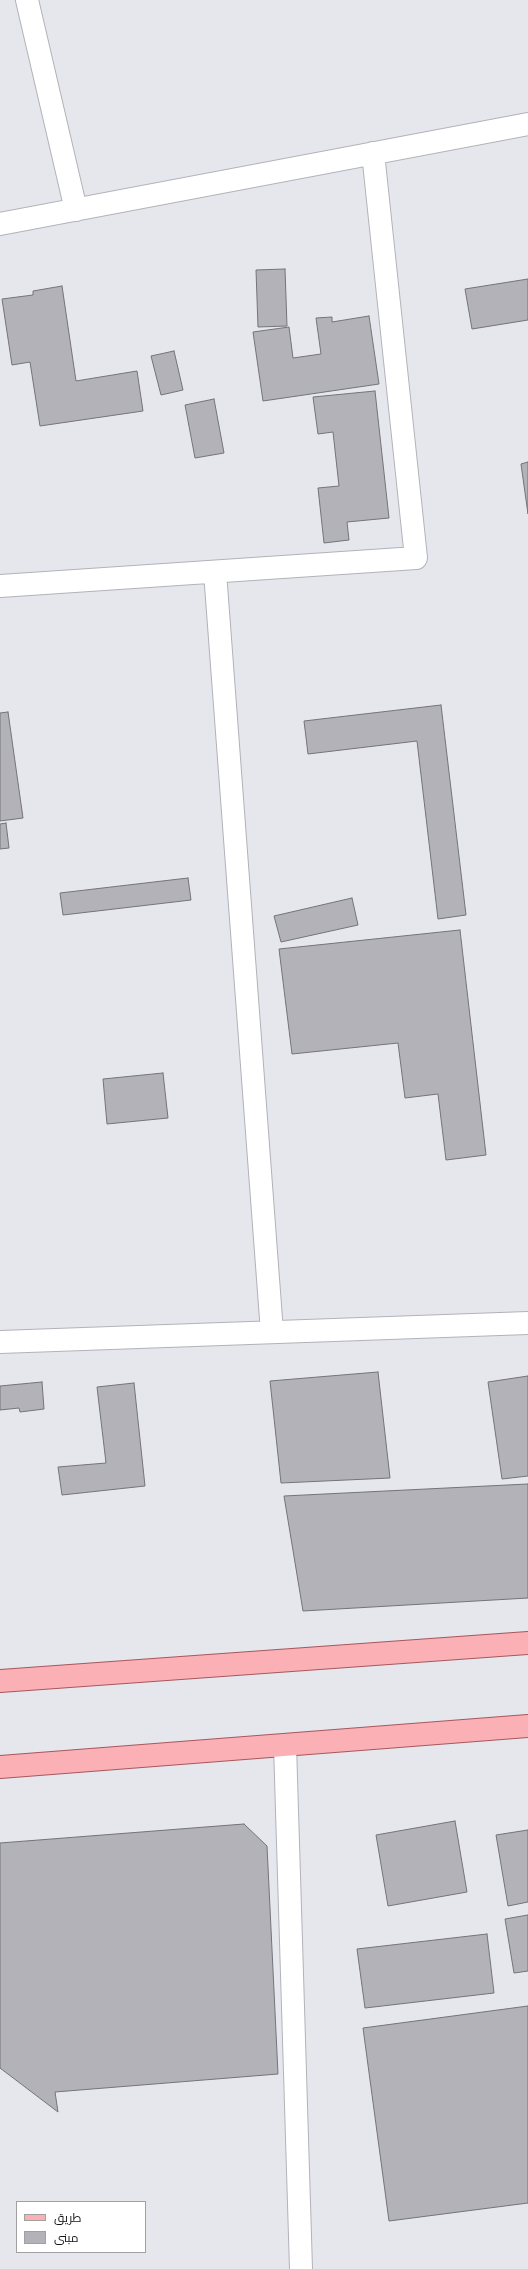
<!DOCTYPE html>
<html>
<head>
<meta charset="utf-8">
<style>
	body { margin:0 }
	#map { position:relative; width:528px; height:2269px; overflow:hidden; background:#e5e7ed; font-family:Spectral,Cairo,serif }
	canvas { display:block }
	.legend { position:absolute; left:16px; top:2201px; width:130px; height:52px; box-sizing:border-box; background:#fff; border:1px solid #a1a1a2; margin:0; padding:5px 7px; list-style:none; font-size:12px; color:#131416 }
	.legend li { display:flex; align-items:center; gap:8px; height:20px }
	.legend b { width:20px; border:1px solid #a1a1a2 }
</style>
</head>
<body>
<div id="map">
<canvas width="528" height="2269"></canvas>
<ul class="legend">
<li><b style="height:5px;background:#fab0b5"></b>طريق</li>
<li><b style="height:11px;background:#b2b2b8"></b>مبنى</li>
</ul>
</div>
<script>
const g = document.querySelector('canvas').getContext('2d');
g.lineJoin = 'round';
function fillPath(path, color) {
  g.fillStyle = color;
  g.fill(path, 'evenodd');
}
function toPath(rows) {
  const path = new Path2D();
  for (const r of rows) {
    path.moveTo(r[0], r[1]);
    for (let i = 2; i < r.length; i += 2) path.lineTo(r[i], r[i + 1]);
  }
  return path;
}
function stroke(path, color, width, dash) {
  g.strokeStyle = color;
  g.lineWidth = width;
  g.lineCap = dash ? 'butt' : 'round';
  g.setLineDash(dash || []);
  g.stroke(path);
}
const building = toPath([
	[285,269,287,326,258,327,256,270,285,269],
	[528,279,528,320,472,329,465,289,528,279],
	[62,286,76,381,137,371,143,411,40,426,30,362,12,365,2,299,33,295,33,291,62,286],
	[369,316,379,384,263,401,253,332,289,327,293,358,321,354,316,318,332,317,332,322,369,316],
	[174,351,183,390,161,395,151,356,174,351],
	[375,391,389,518,347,522,349,540,324,543,318,488,339,486,333,432,318,434,313,397,375,391],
	[214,399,224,453,195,458,185,405,214,399],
	[528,462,528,514,521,464,528,462],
	[441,705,466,915,438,919,417,741,308,754,304,721,441,705],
	[8,712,23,818,0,821,0,713,8,712],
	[6,823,9,848,0,849,0,824,6,823],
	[188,878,191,900,63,915,60,893,188,878],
	[352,898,358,925,281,942,274,916,352,898],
	[460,930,486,1155,446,1160,438,1094,405,1098,398,1043,292,1054,279,949,460,930],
	[163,1073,168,1118,107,1124,103,1079,163,1073],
	[378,1372,390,1478,281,1483,270,1381,378,1372],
	[528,1376,528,1476,502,1479,488,1382,528,1376],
	[42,1382,44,1409,20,1412,19,1408,0,1410,0,1386,42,1382],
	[134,1383,145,1486,62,1495,58,1467,106,1463,97,1387,134,1383],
	[528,1484,528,1598,303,1611,284,1496,528,1484],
	[455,1821,467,1892,388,1906,376,1835,455,1821],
	[244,1824,267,1846,278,2074,55,2092,58,2112,0,2068,0,1843,244,1824],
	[528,1830,528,1902,508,1906,496,1835,528,1830],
	[528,1915,528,1971,514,1973,505,1919,528,1915],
	[487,1934,494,1993,365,2008,357,1949,487,1934],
	[528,2006,528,2203,389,2221,363,2028,528,2006]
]);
fillPath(building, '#b2b2b8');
stroke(building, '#737479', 1);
const minor = toPath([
	[27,0,76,210],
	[0,224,528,124],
	[215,572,272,1332],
	[0,586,416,558,373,153],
	[0,1342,528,1323],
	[285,1745,301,2269]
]);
const major = toPath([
	[0,1681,528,1643],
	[0,1767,528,1726]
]);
stroke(minor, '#b2b3b9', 24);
stroke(major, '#a7575d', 24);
stroke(minor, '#fff', 22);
stroke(major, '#fab0b5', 22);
</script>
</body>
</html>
